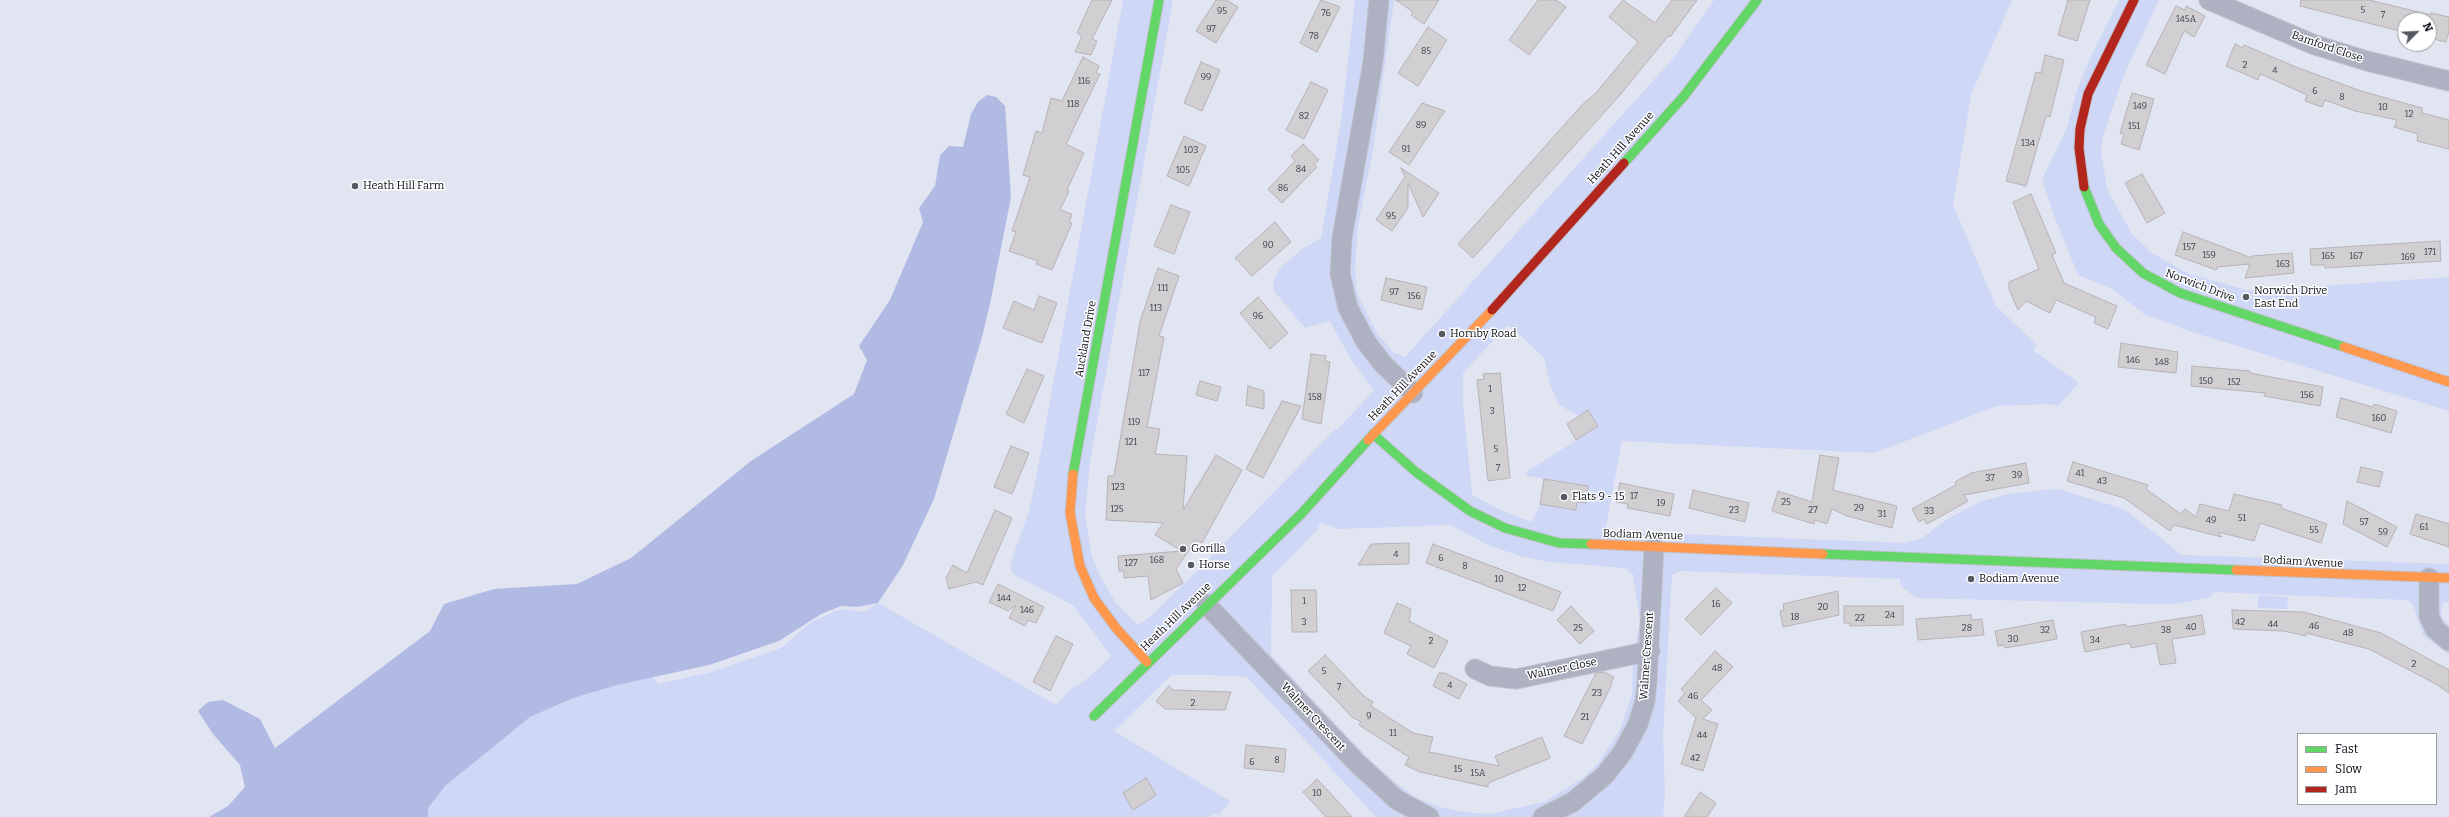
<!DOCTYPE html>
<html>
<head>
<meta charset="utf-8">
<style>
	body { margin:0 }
	#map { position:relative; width:2449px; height:817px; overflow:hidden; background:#e1e4f1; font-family:Bitter,serif }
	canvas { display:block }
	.legend { position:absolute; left:2297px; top:733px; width:140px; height:72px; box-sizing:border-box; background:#fff; border:1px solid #9d9ea1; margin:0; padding:5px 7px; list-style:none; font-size:12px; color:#0b0d15 }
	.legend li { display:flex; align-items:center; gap:8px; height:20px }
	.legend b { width:20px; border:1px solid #9d9ea1 }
	.north { position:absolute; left:2397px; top:12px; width:40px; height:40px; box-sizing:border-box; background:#fff; border:1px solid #9d9ea1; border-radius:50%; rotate:66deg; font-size:11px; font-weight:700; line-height:16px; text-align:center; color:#0b0d15 }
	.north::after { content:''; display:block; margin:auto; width:14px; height:18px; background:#565862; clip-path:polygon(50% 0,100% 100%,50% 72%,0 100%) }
</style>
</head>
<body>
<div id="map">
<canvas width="2449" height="817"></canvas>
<ul class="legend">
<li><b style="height:5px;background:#63d668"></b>Fast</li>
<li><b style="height:5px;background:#ff974d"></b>Slow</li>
<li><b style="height:5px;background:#b3261e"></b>Jam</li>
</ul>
<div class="north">N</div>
</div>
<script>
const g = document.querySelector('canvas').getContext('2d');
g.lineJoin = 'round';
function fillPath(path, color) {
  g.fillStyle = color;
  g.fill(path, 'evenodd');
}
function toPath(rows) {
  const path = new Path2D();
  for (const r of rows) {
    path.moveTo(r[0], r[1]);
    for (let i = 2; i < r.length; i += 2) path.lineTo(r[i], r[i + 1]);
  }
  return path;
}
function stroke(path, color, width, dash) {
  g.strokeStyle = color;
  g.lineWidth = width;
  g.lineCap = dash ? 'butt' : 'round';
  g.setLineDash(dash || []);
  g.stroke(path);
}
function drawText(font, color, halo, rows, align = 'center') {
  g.font = font + ' Bitter,serif';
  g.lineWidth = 3;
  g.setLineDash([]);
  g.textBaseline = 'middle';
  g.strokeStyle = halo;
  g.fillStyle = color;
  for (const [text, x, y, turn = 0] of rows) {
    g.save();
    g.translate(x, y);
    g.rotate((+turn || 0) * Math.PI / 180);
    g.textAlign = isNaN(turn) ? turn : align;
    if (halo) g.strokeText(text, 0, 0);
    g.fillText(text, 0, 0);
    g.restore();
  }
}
fillPath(toPath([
	[1123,0,1173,0,1090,462,1085,516,1092,556,1100,576,1116,603,1138,625,1151,616,1209,559,1335,429,1338,429,1374,390,1350,358,1330,321,1305,328,1273,290,1274,280,1280,268,1302,249,1321,238,1341,122,1355,0,1394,0,1373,150,1358,225,1355,269,1356,286,1359,298,1377,333,1393,352,1405,357,1650,84,1674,57,1714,0,2012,0,1971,95,1953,205,1996,306,2037,345,2033,350,2079,383,2058,406,2049,404,1997,406,1874,453,1622,441,1605,531,1905,543,1922,538,1949,518,1982,501,2009,494,2054,489,2061,490,2124,509,2182,555,2449,564,2449,602,2444,602,2441,612,2442,618,2449,626,2449,655,2423,635,2412,603,2406,600,2213,592,2212,597,2176,604,2156,604,1916,598,1900,585,1900,579,1680,571,1672,575,1670,605,1663,736,1665,791,1663,817,1376,817,1247,677,1211,675,1171,675,1114,731,1230,801,1219,815,1213,814,1209,817,360,817,617,636,659,684,711,672,781,648,810,623,833,612,844,609,864,612,878,603,1056,705,1075,685,1078,686,1095,672,1111,656,1074,606,1013,574,1010,565,1029,511,1036,478],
	[1507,326,1513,328,1544,358,1550,384,1559,405,1579,416,1589,410,1598,426,1516,479,1525,474,1528,476,1588,486,1586,503,1577,502,1576,510,1540,504,1532,522,1503,511,1472,495,1463,402,1463,373],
	[1320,522,1338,529,1451,525,1488,545,1520,556,1549,562,1624,568,1633,574,1640,621,1633,658,1632,694,1620,730,1599,762,1584,777,1544,802,1490,814,1463,812,1440,807,1415,797,1395,782,1366,756,1271,655,1272,576,1318,529],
	[2119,0,2159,0,2123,77,2103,136,2101,150,2107,189,2132,234,2152,253,2189,274,2250,291,2449,277,2449,411,2192,332,2144,314,2111,288,2078,275,2053,213,2042,179,2066,130,2077,90,2091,56],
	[2258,595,2288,597,2287,609,2258,608]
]), '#cfd7f7');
fillPath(toPath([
	[987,95,996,97,1005,106,1011,197,990,304,982,337,934,499,903,565,878,603,857,607,841,606,821,614,779,641,709,665,617,685,573,698,530,717,445,786,428,808,428,817,209,817,228,806,245,787,240,765,213,734,198,711,208,702,223,700,260,719,275,748,430,631,444,604,494,589,577,584,631,558,751,461,854,394,867,360,859,346,890,300,923,222,919,208,935,186,940,155,949,146,963,147,971,114,978,102]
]), '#b1bae3');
const building = toPath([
	[1092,0,1112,0,1092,39,1097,41,1091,55,1075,52,1082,36,1077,33,1092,0],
	[1216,0,1226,0,1238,7,1216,43,1196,31,1216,0],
	[1321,0,1340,7,1317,52,1300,43,1321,0],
	[1396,0,1439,0,1424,24,1411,15,1413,12,1396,0],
	[1538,0,1556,0,1566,7,1529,55,1509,40,1538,0],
	[1623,0,1655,23,1672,0,1697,0,1670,37,1669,35,1620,95,1473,258,1458,244,1582,105,1595,94,1638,42,1609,17,1623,0],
	[2068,0,2090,0,2077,41,2058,35,2068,0],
	[2301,0,2369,0,2431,15,2431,13,2449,17,2449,31,2446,42,2429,38,2429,20,2405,20,2405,35,2404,32,2300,6,2301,0],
	[2176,6,2185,10,2186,6,2205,16,2194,37,2184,31,2165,74,2146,65,2176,6],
	[1428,27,1447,40,1418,86,1398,73,1428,27],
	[2235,44,2243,48,2244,45,2296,67,2361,91,2422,108,2422,113,2449,120,2449,149,2417,141,2418,134,2394,127,2397,120,2355,111,2325,100,2322,107,2305,101,2307,95,2274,80,2260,74,2258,80,2226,66,2235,44],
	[2045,55,2064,60,2050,117,2046,116,2026,186,2006,181,2036,72,2041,73,2045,55],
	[1083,57,1099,66,1096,73,1100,74,1066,144,1084,153,1067,190,1069,191,1060,210,1072,214,1069,223,1072,223,1052,270,1036,264,1038,261,1009,251,1016,232,1012,231,1030,177,1023,175,1036,131,1042,133,1051,98,1062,101,1083,57],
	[1201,62,1220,70,1202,111,1184,103,1201,62],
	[1311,82,1328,90,1304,139,1286,130,1311,82],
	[2132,93,2154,99,2139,150,2121,144,2124,134,2120,133,2132,93],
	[1422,103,1445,111,1409,165,1389,152,1422,103],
	[1184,136,1206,146,1189,186,1167,176,1184,136],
	[1303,144,1319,160,1314,164,1317,167,1282,203,1268,189,1295,161,1291,156,1303,144],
	[1401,168,1439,193,1423,217,1408,183,1408,208,1392,231,1376,220,1405,177,1401,168],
	[2142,174,2165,213,2147,223,2125,183,2142,174],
	[2031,194,2056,253,2052,255,2064,283,2117,306,2108,329,2094,323,2096,317,2056,300,2050,313,2026,301,2018,310,2009,289,2009,282,2039,269,2013,202,2031,194],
	[1171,205,1190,212,1174,254,1154,246,1171,205],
	[1275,222,1291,242,1252,276,1235,258,1275,222],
	[2183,232,2252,258,2252,256,2292,253,2294,273,2245,278,2250,264,2217,267,2216,270,2175,255,2183,232],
	[2440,241,2441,261,2325,268,2324,265,2311,265,2310,249,2440,241],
	[1158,268,1179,276,1159,336,1164,337,1147,427,1160,429,1155,454,1187,456,1183,510,1216,455,1242,470,1202,543,1196,540,1176,569,1183,583,1151,600,1148,576,1124,578,1124,571,1119,571,1118,556,1182,551,1155,535,1163,523,1106,520,1108,476,1114,476,1140,322,1158,268],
	[1386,278,1427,287,1422,310,1381,300,1386,278],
	[1039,296,1057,303,1042,343,1003,328,1014,301,1034,310,1039,296],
	[1258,297,1288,333,1270,349,1240,313,1258,297],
	[2121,343,2178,352,2176,373,2118,367,2121,343],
	[1311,354,1326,356,1325,361,1330,362,1321,424,1302,419,1311,354],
	[2192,366,2250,371,2250,373,2323,387,2320,406,2264,396,2265,393,2191,386,2192,366],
	[1027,369,1044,376,1024,423,1006,414,1027,369],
	[1500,373,1510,478,1488,481,1477,380,1484,379,1483,374,1500,373],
	[1200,381,1221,387,1217,401,1196,395,1200,381],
	[1248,386,1264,391,1264,409,1246,405,1248,386],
	[2341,398,2373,407,2374,404,2397,411,2391,433,2336,417,2341,398],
	[1282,401,1301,406,1263,478,1246,469,1282,401],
	[1588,410,1598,426,1576,440,1567,424,1588,410],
	[1011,446,1029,453,1012,494,994,487,1011,446],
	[1820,455,1839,458,1833,490,1897,506,1892,528,1847,516,1832,509,1827,524,1815,520,1814,524,1772,511,1778,491,1812,502,1820,455],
	[2073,462,2148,485,2146,489,2181,514,2185,509,2196,517,2200,504,2229,511,2234,494,2282,505,2281,508,2327,524,2321,543,2260,523,2254,541,2218,532,2222,537,2174,525,2170,531,2124,498,2067,481,2073,462],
	[2026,463,2029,483,1964,495,1968,501,1927,524,1924,519,1919,522,1912,509,1956,485,1955,482,1971,473,2026,463],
	[2361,467,2383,472,2379,487,2357,482,2361,467],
	[1544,479,1588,486,1586,503,1577,502,1576,510,1540,504,1544,479],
	[1620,483,1674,494,1670,516,1627,508,1628,504,1616,502,1620,483],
	[1693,490,1749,503,1745,522,1689,508,1693,490],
	[2347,501,2397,527,2387,547,2343,524,2347,501],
	[995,510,1012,518,983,585,976,582,949,589,946,578,953,565,967,573,995,510],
	[2416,514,2449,524,2449,547,2410,534,2416,514],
	[1409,543,1409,564,1358,565,1371,544,1409,543],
	[1433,544,1561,592,1553,611,1426,563,1433,544],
	[998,584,1044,607,1036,623,1028,620,1025,626,1009,618,1016,605,1008,611,989,602,998,584],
	[1716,588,1732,603,1701,635,1685,619,1716,588],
	[1291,590,1316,590,1317,632,1292,632,1291,590],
	[1838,591,1839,615,1783,627,1780,611,1784,610,1783,604,1838,591],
	[1397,603,1411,609,1409,621,1448,641,1434,668,1407,654,1411,646,1384,633,1397,603],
	[1571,606,1594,631,1580,644,1557,620,1571,606],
	[1844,606,1903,606,1903,625,1850,626,1850,623,1844,623,1844,606],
	[2232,610,2304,612,2381,633,2449,670,2449,693,2434,683,2369,649,2306,633,2306,636,2284,631,2233,629,2232,610],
	[1971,615,1972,620,1982,619,1984,635,1918,640,1916,619,1971,615],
	[2202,615,2205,634,2172,639,2176,663,2160,665,2156,643,2131,648,2130,643,2085,652,2081,632,2126,624,2126,627,2202,615],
	[2053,620,2057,639,2005,648,2004,645,1998,646,1995,631,2053,620],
	[1056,636,1073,644,1050,691,1033,682,1056,636],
	[1715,651,1733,667,1701,700,1712,710,1703,719,1718,724,1703,771,1681,764,1696,718,1678,701,1685,693,1681,689,1715,651],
	[1325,655,1364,696,1373,702,1371,706,1413,733,1433,737,1429,752,1499,766,1495,756,1542,737,1550,758,1488,783,1488,787,1420,772,1405,765,1409,757,1359,725,1361,722,1352,717,1308,671,1325,655],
	[1604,672,1614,677,1611,683,1612,684,1582,744,1564,736,1596,673,1604,672],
	[1439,673,1445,673,1467,684,1459,699,1433,686,1439,673],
	[1169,686,1173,690,1231,692,1225,710,1165,709,1156,701,1169,686],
	[1246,745,1286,749,1284,772,1244,768,1246,745],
	[1146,778,1156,795,1133,810,1123,793,1146,778],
	[1317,779,1332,795,1352,817,1326,817,1303,792,1317,779],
	[1700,792,1716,803,1707,817,1684,817,1700,792]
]);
fillPath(building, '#d2cfd3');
stroke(building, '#b6b2b6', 1);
const street = toPath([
	[1379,0,1373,62,1342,238,1340,274,1348,308,1366,342,1382,363,1413,393],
	[2209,0,2315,45,2367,61,2449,81],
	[2429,578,2429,616,2435,629,2449,641],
	[1206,604,1356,762,1397,800,1429,817],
	[1475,669,1490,676,1516,679,1650,651],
	[1543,817,1573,802,1605,775,1623,752,1638,724,1645,701,1647,682,1654,547]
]);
const fast = toPath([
	[1624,163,1684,96,1757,0],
	[2084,187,2099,224,2116,248,2143,273,2180,293,2344,347],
	[1373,434,1416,472,1470,511,1505,528,1559,543,1591,544],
	[1073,474,1159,0],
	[1823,554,2236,570],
	[1094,716,1302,513,1368,440]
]);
const slow = toPath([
	[2344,347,2449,382],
	[1368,440,1492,310],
	[1073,474,1070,513,1080,566,1094,598,1116,628,1147,662],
	[1591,544,1823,554],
	[2236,570,2449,578]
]);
const jam = toPath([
	[2084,187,2079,148,2080,129,2088,94,2134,0],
	[1492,310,1624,163]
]);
stroke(street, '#c0c2cc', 21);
stroke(fast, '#c0c2cc', 11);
stroke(slow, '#c0c2cc', 11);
stroke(jam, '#c0c2cc', 11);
stroke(street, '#adb1c1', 19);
stroke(fast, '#63d668', 9);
stroke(slow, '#ff974d', 9);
stroke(jam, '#b3261e', 9);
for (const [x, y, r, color] of [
	[355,186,4,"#565862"],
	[2246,297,4,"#565862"],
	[1442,334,4,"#565862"],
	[1564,497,4,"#565862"],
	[1183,549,4,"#565862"],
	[1191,565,4,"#565862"],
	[1971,579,4,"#565862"]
]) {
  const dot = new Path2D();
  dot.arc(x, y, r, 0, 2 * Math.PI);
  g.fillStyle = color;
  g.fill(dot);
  stroke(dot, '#fff', 1.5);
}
drawText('9px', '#3d3e44', null, [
	["5",2363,10],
	["95",1222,11],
	["76",1326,13],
	["7",2383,15],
	["145A",2186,19],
	["97",1211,29],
	["78",1314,36],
	["85",1426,51],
	["2",2245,65],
	["4",2275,70],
	["99",1206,77],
	["116",1084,81],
	["6",2315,91],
	["8",2342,97],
	["118",1073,104],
	["149",2140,106],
	["10",2383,107],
	["12",2409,114],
	["82",1304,116],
	["89",1421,125],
	["151",2134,126],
	["134",2028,143],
	["91",1406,149],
	["103",1191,150],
	["84",1301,169],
	["105",1183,170],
	["86",1283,188],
	["95",1391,216],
	["90",1268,245],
	["157",2189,247],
	["171",2430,252],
	["159",2209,255],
	["165",2328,256],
	["167",2356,256],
	["169",2408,257],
	["163",2283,264],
	["111",1163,288],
	["97",1394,292],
	["156",1414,296],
	["113",1156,308],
	["96",1258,316],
	["146",2133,360],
	["148",2162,362],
	["117",1144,373],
	["150",2206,381],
	["152",2234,382],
	["1",1490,389],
	["156",2307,395],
	["158",1315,397],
	["3",1492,411],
	["160",2379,418],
	["119",1134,422],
	["121",1131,442],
	["5",1496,449],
	["7",1498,468],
	["41",2080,473],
	["39",2017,475],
	["37",1990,478],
	["43",2102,481],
	["123",1118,487],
	["17",1634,496],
	["25",1786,502],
	["19",1661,503],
	["29",1859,508],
	["125",1117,509],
	["23",1734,510],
	["27",1813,510],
	["33",1929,511],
	["31",1882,514],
	["51",2242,518],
	["49",2211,520],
	["57",2364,522],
	["61",2424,527],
	["55",2314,530],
	["59",2383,532],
	["4",1396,554],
	["6",1441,558],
	["168",1157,560],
	["127",1131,563],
	["8",1465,566],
	["10",1499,579],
	["12",1522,588],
	["144",1004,598],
	["1",1304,601],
	["16",1716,604],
	["20",1823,607],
	["146",1027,610],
	["24",1890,615],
	["18",1795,617],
	["22",1860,618],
	["3",1304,622],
	["42",2240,622],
	["44",2273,624],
	["46",2314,626],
	["40",2191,627],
	["25",1578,628],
	["28",1967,628],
	["32",2045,630],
	["38",2166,630],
	["48",2348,633],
	["30",2013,639],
	["34",2095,640],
	["2",1431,641],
	["2",2414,664],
	["48",1717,668],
	["5",1324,671],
	["4",1450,685],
	["7",1339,687],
	["23",1597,693],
	["46",1693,696],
	["2",1193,703],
	["9",1369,716],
	["21",1585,717],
	["11",1393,733],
	["44",1702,735],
	["42",1695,758],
	["8",1277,760],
	["6",1252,762],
	["15",1458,769],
	["15A",1478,773],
	["10",1317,793]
]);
drawText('11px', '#0b0d15', '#fff', [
	["Bamford Close",2327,47,19],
	["Heath Hill Avenue",1621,148,-48],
	["Norwich Drive",2200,286,21],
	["Auckland Drive",1086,339,-80],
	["Heath Hill Avenue",1403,386,-46],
	["Bodiam Avenue",1643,535,2],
	["Bodiam Avenue",2303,562,3],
	["Heath Hill Avenue",1176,617,-44],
	["Walmer Crescent",1647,656,-86],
	["Walmer Close",1562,669,-12],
	["Walmer Crescent",1313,717,47]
]);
drawText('11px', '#0b0d15', '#fff', [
	["Heath Hill Farm",363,186],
	["Norwich Drive",2254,291],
	["East End",2254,304],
	["Hornby Road",1450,334],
	["Flats 9 - 15",1572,497],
	["Gorilla",1191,549],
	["Horse",1199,565],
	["Bodiam Avenue",1979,579]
], 'left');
</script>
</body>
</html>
